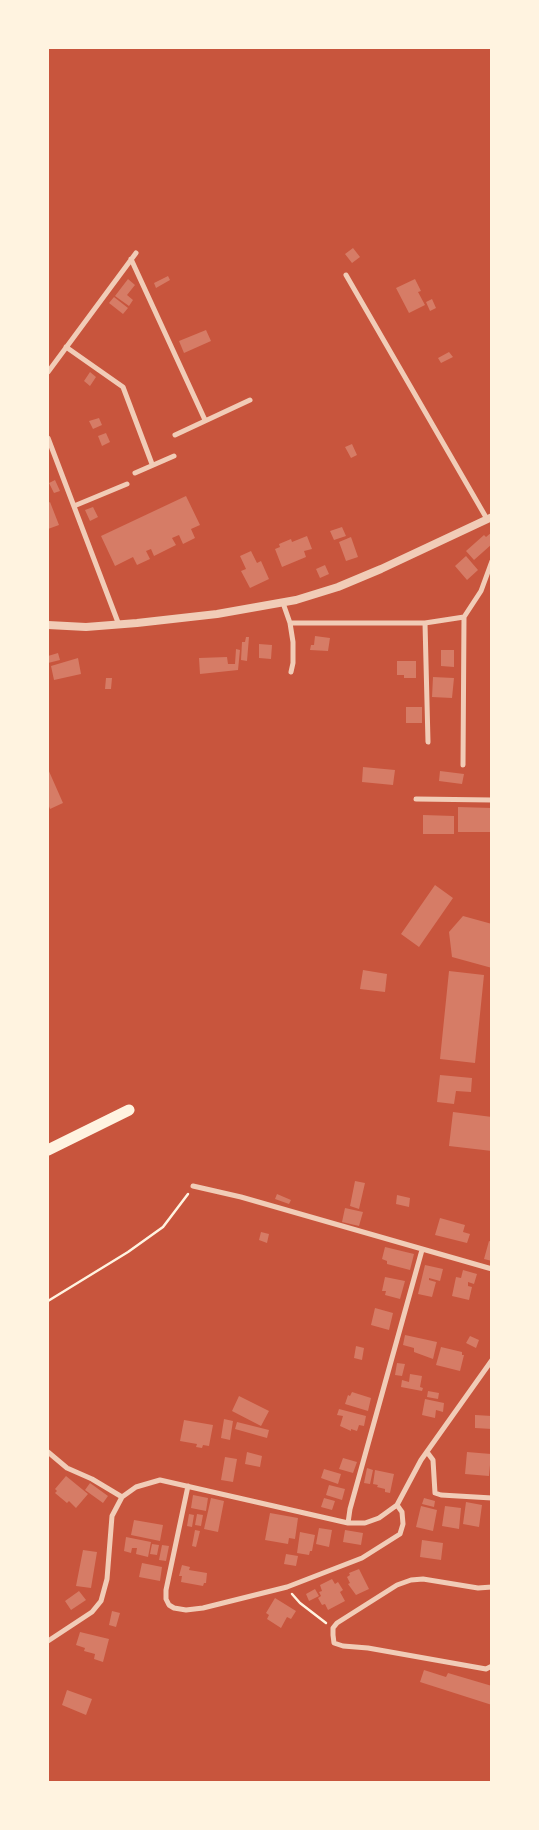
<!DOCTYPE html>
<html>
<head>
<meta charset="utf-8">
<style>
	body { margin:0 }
	#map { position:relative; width:539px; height:1830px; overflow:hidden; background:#c8553d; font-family:"Fira Sans",sans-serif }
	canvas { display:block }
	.frame { position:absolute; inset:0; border:49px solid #fff3e0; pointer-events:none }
</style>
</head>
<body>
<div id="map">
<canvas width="539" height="1830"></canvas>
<div class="frame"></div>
</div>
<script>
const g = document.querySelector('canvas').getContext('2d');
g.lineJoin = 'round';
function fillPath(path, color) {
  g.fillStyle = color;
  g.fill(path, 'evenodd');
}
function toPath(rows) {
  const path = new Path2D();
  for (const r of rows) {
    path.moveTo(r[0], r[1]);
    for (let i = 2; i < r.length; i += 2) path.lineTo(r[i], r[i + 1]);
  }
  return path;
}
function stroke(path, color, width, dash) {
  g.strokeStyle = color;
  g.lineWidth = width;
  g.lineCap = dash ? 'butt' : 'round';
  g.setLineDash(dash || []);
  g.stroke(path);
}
fillPath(toPath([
	[353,248,360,257,352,263,345,254],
	[168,276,170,280,156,288,154,283],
	[128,279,135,285,127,295,133,300,129,306,115,296],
	[415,279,421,291,418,292,425,305,409,313,396,288],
	[114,297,128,308,123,314,109,303],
	[432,299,436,308,430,311,426,302],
	[206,330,211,341,184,353,179,341],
	[449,352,453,357,441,363,438,358],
	[90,372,96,377,90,386,84,381],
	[99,418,102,425,93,429,89,421],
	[106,433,110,442,102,446,98,436],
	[352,444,357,455,351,458,345,447],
	[55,480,60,491,54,493,49,483],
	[186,496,200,525,191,529,195,538,183,544,179,535,172,538,176,545,154,556,151,549,146,551,150,559,137,565,133,557,115,566,101,536],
	[50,502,59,525,48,529,48,503],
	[93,507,98,517,90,521,85,510],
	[342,527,346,536,334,540,330,531],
	[492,532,492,544,474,560,466,551,484,535,486,537],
	[307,536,312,549,304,551,306,557,282,567,275,549,280,547,279,544,291,539,292,542],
	[351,537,358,557,346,561,339,542],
	[251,551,257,563,261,561,269,579,250,588,241,571,246,569,240,556],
	[466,556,478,570,467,580,455,566],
	[325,565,329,574,320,578,316,569],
	[315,636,330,638,328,651,310,650,311,645,314,645],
	[246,637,249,637,247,661,241,660,242,642,245,642],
	[259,644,272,645,271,659,259,658],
	[236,649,240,650,238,670,200,674,199,658,227,657,228,664,235,664],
	[441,650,454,650,454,667,441,666],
	[58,653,60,660,48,663,48,656],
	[78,658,81,674,54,680,51,666],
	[397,661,416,661,416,678,404,678,404,675,397,675],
	[433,677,454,678,452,698,432,697],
	[106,678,112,678,111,689,105,689],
	[406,707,422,707,422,723,406,723],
	[363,767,395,770,393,785,362,782],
	[48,769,63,803,50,809,48,804],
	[440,771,464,774,462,784,439,781],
	[458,807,492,808,492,832,458,832],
	[423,815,454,816,454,834,423,834],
	[435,885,453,898,419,947,401,934],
	[463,916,492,924,492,968,452,957,449,932],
	[363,970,387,974,385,992,360,989],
	[449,971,484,975,475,1063,440,1059],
	[440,1075,472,1078,471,1092,456,1091,454,1104,437,1102],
	[453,1112,492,1117,492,1151,449,1146],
	[355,1181,365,1183,359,1209,350,1206],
	[277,1194,291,1200,289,1204,275,1199],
	[397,1195,410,1198,409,1207,396,1204],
	[345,1208,363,1212,359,1226,342,1222],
	[440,1218,465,1225,463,1232,470,1234,467,1243,435,1235],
	[261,1232,269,1234,267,1243,259,1240],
	[489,1241,492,1242,492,1261,484,1259],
	[385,1247,414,1254,410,1270,387,1264,387,1261,382,1259],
	[425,1265,443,1269,440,1281,429,1278,429,1280,436,1282,432,1297,418,1294],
	[463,1270,477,1274,474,1284,468,1282,468,1286,472,1287,469,1300,452,1296,456,1277,461,1278],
	[385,1277,405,1281,400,1299,385,1295,386,1291,382,1291],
	[375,1308,393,1313,389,1330,371,1325],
	[405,1335,437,1342,433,1359,414,1352,414,1348,403,1345],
	[470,1336,479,1340,476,1348,466,1343],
	[356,1346,364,1348,362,1360,354,1358],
	[441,1347,462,1352,462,1355,464,1355,460,1371,436,1365],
	[397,1363,405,1364,402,1376,395,1375],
	[410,1374,422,1376,420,1387,423,1388,422,1391,401,1387,402,1380,409,1382],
	[428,1391,439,1393,438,1399,427,1397],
	[352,1392,371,1398,368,1411,345,1404,348,1395,350,1396],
	[239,1396,269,1411,261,1426,232,1411],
	[425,1399,444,1403,443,1412,436,1410,435,1418,422,1415],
	[339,1409,366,1416,364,1426,359,1425,357,1431,351,1429,351,1431,340,1426,343,1416,337,1415],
	[475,1415,492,1416,492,1429,475,1428],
	[224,1419,233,1421,230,1440,221,1438],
	[184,1420,213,1425,209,1446,203,1445,202,1448,196,1447,197,1444,180,1441],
	[237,1422,269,1430,267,1438,235,1429],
	[247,1452,262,1456,260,1467,245,1464],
	[467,1452,491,1454,489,1476,465,1474],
	[225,1457,237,1459,233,1482,221,1480],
	[343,1458,357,1462,353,1473,339,1469],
	[367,1468,373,1470,370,1484,364,1483],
	[324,1469,341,1474,338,1484,321,1478],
	[375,1470,394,1474,390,1493,385,1492,385,1489,377,1487,378,1485,373,1484],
	[66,1476,88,1494,76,1508,69,1501,67,1503,55,1493,57,1491,55,1489],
	[90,1483,108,1496,103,1503,85,1490],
	[329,1485,345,1489,342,1500,326,1495],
	[193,1495,208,1498,206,1511,191,1508],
	[211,1498,224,1501,218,1532,204,1529],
	[324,1498,335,1501,332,1510,321,1507],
	[424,1498,435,1501,434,1507,422,1504],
	[466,1502,482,1505,479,1527,463,1524],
	[421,1506,437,1510,433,1531,416,1527],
	[445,1506,461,1508,459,1529,442,1526],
	[270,1513,298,1518,295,1539,289,1538,288,1544,265,1540],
	[189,1514,194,1515,192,1527,187,1526],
	[197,1514,203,1515,201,1526,195,1525],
	[134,1520,163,1525,160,1541,131,1535],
	[319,1528,332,1530,329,1547,316,1544],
	[195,1530,200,1531,196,1547,192,1546],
	[345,1530,363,1533,361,1545,343,1542],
	[300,1532,315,1535,312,1551,310,1551,309,1555,297,1553],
	[126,1537,151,1542,148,1557,136,1554,137,1548,132,1548,131,1553,124,1551],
	[422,1540,443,1543,441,1560,420,1557],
	[152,1544,159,1545,157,1555,150,1554],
	[162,1545,169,1546,166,1561,159,1560],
	[83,1550,97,1552,91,1588,76,1586],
	[286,1554,298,1556,296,1566,284,1564],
	[142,1563,162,1567,160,1581,139,1577],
	[182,1565,190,1567,189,1570,207,1573,206,1583,204,1583,203,1586,181,1582,182,1576,179,1576],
	[359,1569,369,1589,356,1595,348,1584,350,1583,347,1577,350,1575,349,1573],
	[332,1579,335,1584,338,1582,343,1590,340,1592,345,1601,328,1610,325,1604,322,1605,318,1598,321,1596,319,1592,322,1591,320,1585],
	[315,1589,319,1596,309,1601,306,1594],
	[79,1591,86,1600,71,1610,65,1601],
	[275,1598,296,1611,291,1619,287,1617,281,1628,267,1619,269,1615,266,1613],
	[112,1611,120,1613,116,1627,109,1625],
	[80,1632,109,1639,103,1662,94,1659,95,1654,84,1651,85,1648,76,1645],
	[424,1670,446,1677,448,1673,492,1686,492,1705,420,1682],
	[67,1690,92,1699,86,1715,62,1705]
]), '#d67c66');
stroke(toPath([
	[48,1301,128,1252,163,1227,188,1194],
	[292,1594,300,1603,326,1623]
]), '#fff3e0', 2.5);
stroke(toPath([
	[131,259,205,420],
	[346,275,487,519],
	[66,347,123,387,152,464],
	[48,372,136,253],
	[175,435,250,400],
	[48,438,119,625],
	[135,473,174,456],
	[74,506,127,484],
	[283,603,290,623,293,642,293,663,291,672],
	[290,623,425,623,464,617],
	[425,623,428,742],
	[463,765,464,617,481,591,492,561],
	[416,799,492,800],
	[193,1186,241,1197,492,1269],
	[48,1452,67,1468,92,1479,122,1497],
	[427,1452,433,1460,435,1493,441,1495,492,1498],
	[188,1486,166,1590,166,1599,169,1605,174,1608,186,1610,203,1608,287,1587,362,1558,400,1534,403,1524,402,1512,397,1505],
	[348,1523,350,1509,422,1250],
	[492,1587,478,1588,423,1579,411,1580,397,1585,337,1623,333,1628,333,1635,334,1643,343,1646,368,1648,486,1669,492,1666],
	[48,1641,92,1612,101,1601,107,1579,112,1516,122,1497,136,1487,160,1480,348,1523,365,1523,379,1518,397,1505,421,1460,492,1360]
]), '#f1ccb7', 5);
stroke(toPath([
	[48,625,86,627,137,623,217,614,296,600,338,587,381,569,492,517]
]), '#f1ccb7', 8);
stroke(toPath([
	[48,1150,129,1110]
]), '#fff3e0', 11);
</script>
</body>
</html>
